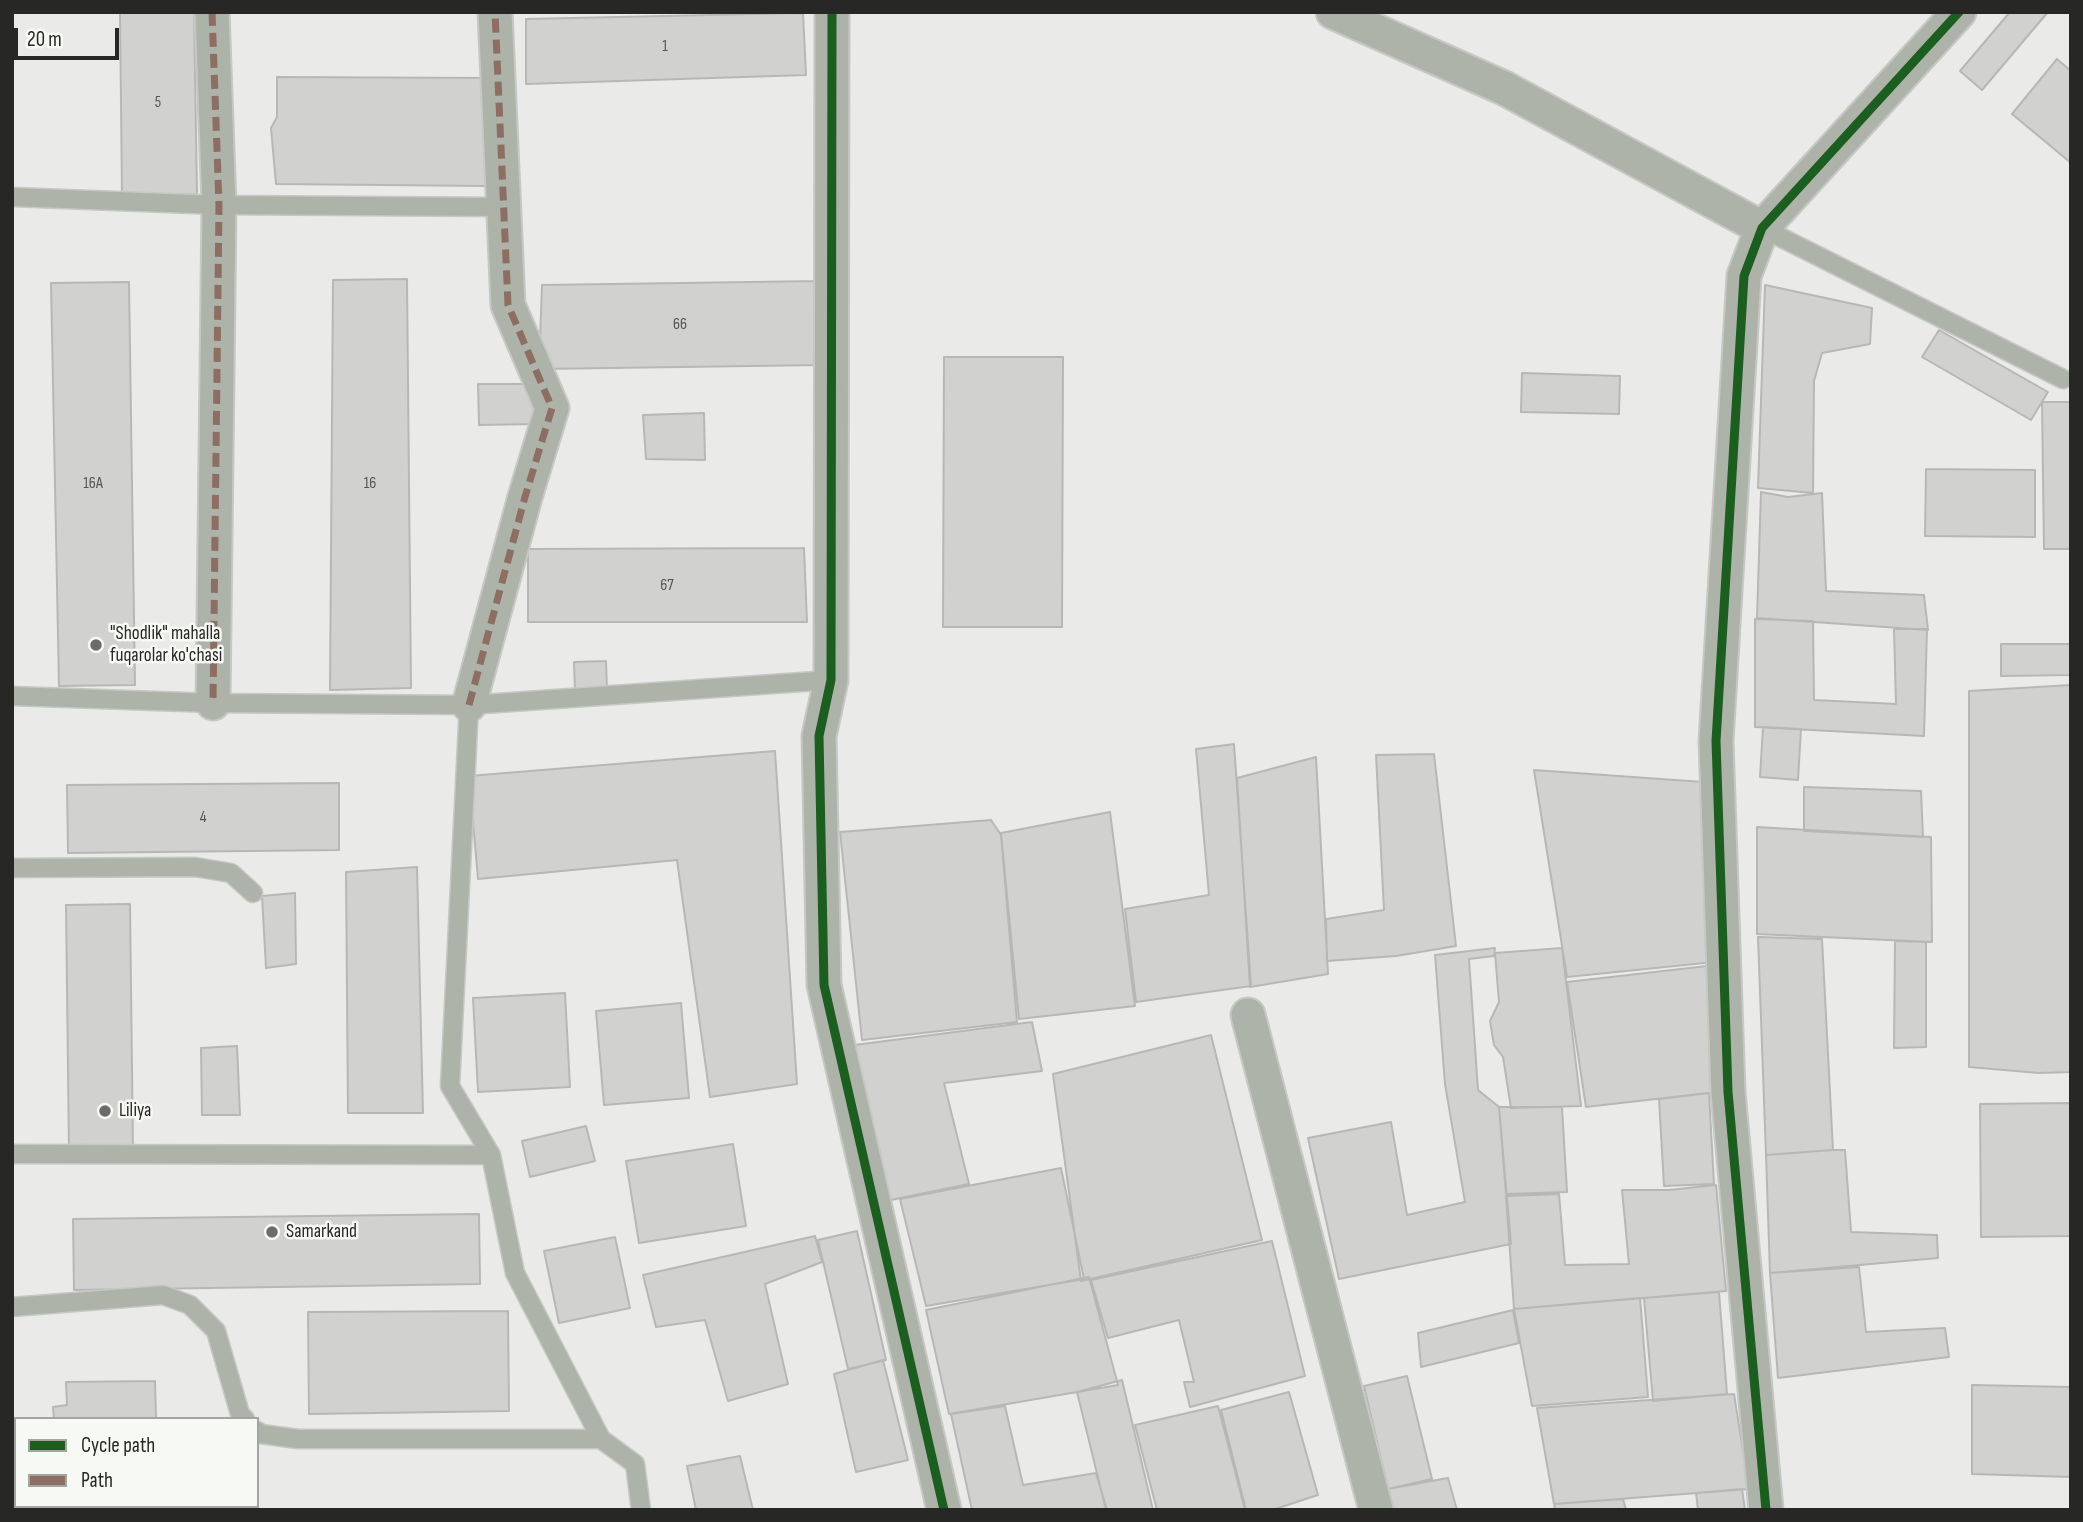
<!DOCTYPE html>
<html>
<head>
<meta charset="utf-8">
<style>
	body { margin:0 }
	#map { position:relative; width:2083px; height:1522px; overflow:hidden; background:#eaebe9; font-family:"Sofia Sans Condensed",sans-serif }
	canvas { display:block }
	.frame { position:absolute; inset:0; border:14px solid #272726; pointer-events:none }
	.legend { position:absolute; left:14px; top:1417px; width:245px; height:91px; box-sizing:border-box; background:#f7f9f5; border:2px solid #a4a5a2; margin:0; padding:9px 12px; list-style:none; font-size:21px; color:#272726 }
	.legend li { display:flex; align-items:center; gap:14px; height:35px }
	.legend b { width:35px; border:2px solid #a4a5a2 }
	.scale { position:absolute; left:14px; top:28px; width:105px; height:32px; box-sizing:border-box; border:4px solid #272726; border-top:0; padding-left:9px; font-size:21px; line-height:24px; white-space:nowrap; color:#272726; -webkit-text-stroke:5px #f7f9f5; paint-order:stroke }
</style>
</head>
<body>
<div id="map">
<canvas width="2083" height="1522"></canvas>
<div class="frame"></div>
<ul class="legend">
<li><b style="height:9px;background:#1b5e20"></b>Cycle path</li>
<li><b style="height:9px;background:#8d6e63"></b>Path</li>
</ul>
<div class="scale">20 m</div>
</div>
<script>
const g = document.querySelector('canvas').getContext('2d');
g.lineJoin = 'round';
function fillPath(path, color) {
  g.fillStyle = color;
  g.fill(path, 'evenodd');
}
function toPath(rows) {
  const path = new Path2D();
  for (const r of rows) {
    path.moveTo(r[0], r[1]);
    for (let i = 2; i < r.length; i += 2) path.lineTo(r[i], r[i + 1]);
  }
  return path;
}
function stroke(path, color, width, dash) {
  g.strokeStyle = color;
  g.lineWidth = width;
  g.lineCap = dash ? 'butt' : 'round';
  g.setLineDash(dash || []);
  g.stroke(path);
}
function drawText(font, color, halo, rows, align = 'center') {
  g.font = font + ' "Sofia Sans Condensed",sans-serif';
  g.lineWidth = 5;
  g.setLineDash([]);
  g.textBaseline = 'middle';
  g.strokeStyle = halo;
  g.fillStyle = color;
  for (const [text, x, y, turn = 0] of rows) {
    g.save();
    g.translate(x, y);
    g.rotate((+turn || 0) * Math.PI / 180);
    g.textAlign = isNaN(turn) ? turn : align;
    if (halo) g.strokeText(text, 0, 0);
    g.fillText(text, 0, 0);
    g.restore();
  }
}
const building = toPath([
	[120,12,194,12,197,194,122,195,120,12],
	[2010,12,2048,12,1982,90,1960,71,2010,12],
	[803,13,806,75,526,84,526,19,803,13],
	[2057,59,2071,71,2071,163,2012,114,2057,59],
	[277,77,488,78,487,186,276,184,271,128,277,117,277,77],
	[407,279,411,688,330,690,333,280,407,279],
	[819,281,822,365,539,369,542,285,819,281],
	[129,282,135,685,59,686,51,283,129,282],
	[1765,285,1872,308,1870,344,1822,353,1814,381,1813,493,1758,488,1765,285],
	[1939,330,2048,392,2031,420,1922,357,1939,330],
	[944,357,1063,357,1062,627,943,627,944,357],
	[1522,373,1620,376,1619,414,1521,412,1522,373],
	[478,384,535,384,535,424,479,425,478,384],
	[2042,402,2071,402,2071,549,2044,549,2042,402],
	[704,413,705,460,646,459,643,415,704,413],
	[1926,469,2035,470,2035,537,1925,536,1926,469],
	[1761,492,1788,497,1822,493,1826,591,1924,595,1928,630,1757,618,1761,492],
	[804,548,807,622,528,622,528,549,804,548],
	[1755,619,1813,621,1814,700,1896,704,1894,629,1927,629,1924,736,1755,727,1755,619],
	[2001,644,2071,644,2071,675,2001,676,2001,644],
	[606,661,607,690,575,692,574,662,606,661],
	[2071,685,2071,1072,2039,1073,1969,1067,1969,691,2071,685],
	[1763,727,1801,729,1798,780,1760,777,1763,727],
	[1234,744,1251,986,1136,1002,1125,909,1209,895,1196,749,1234,744],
	[775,751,797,1084,710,1097,677,860,478,879,469,776,775,751],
	[1434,754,1456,946,1396,956,1327,961,1326,919,1384,910,1376,755,1434,754],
	[1316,757,1328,974,1250,987,1237,778,1316,757],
	[1534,770,1717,783,1724,961,1567,977,1534,770],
	[339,783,339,850,68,853,67,785,339,783],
	[1804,787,1921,791,1923,837,1804,831,1804,787],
	[1110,812,1135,1006,1019,1019,1001,833,1110,812],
	[991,820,1001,835,1017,1022,862,1040,840,832,991,820],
	[1757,827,1931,837,1932,942,1757,934,1757,827],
	[417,867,423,1113,348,1113,346,872,417,867],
	[295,893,296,964,266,968,262,896,295,893],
	[130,904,133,1152,69,1152,66,905,130,904],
	[1758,937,1822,939,1833,1150,1766,1155,1758,937],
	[1895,941,1926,942,1926,1047,1894,1048,1895,941],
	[1495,948,1494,956,1469,959,1478,1090,1499,1107,1511,1244,1339,1279,1308,1138,1391,1122,1407,1215,1465,1202,1445,1084,1435,955,1495,948],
	[1562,948,1581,1106,1511,1108,1503,1057,1494,1045,1490,1021,1499,1002,1495,953,1562,948],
	[1716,965,1717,1092,1586,1107,1567,982,1716,965],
	[565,993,570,1087,478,1092,473,998,565,993],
	[681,1003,689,1098,604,1105,596,1011,681,1003],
	[1032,1022,1042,1071,944,1083,969,1184,886,1201,847,1046,1032,1022],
	[1211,1035,1262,1240,1081,1281,1053,1074,1211,1035],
	[237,1046,240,1115,202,1115,201,1048,237,1046],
	[1709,1093,1714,1184,1664,1186,1659,1099,1709,1093],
	[2071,1103,2071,1236,1981,1237,1980,1104,2071,1103],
	[1499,1107,1562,1107,1567,1192,1506,1194,1499,1107],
	[586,1126,595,1161,530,1177,522,1141,586,1126],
	[733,1144,746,1226,639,1243,626,1161,733,1144],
	[1833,1150,1845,1150,1851,1232,1937,1235,1938,1258,1770,1273,1766,1155,1833,1150],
	[1061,1168,1084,1279,926,1306,900,1199,1061,1168],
	[1716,1185,1726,1291,1514,1309,1506,1196,1559,1194,1565,1265,1629,1264,1622,1190,1669,1190,1716,1185],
	[479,1214,480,1284,74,1290,73,1219,479,1214],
	[857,1231,886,1360,848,1369,818,1240,857,1231],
	[815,1236,822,1262,765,1284,788,1384,728,1401,705,1320,656,1327,643,1275,815,1236],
	[615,1237,630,1308,559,1323,544,1251,615,1237],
	[1272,1241,1305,1376,1190,1407,1184,1382,1194,1382,1179,1320,1108,1338,1091,1280,1272,1241],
	[1859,1267,1866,1332,1945,1328,1949,1357,1778,1378,1770,1273,1859,1267],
	[1089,1277,1118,1385,949,1414,926,1310,1089,1277],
	[1719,1292,1727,1394,1653,1401,1644,1298,1719,1292],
	[1640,1298,1648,1397,1532,1406,1514,1309,1640,1298],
	[1513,1310,1519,1343,1421,1367,1418,1333,1513,1310],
	[508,1311,509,1411,309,1414,308,1312,508,1311],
	[883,1360,908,1460,856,1472,834,1374,883,1360],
	[1407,1376,1432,1479,1388,1489,1364,1386,1407,1376],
	[1122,1380,1153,1510,1106,1510,1077,1392,1122,1380],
	[155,1381,156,1419,54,1419,53,1407,67,1405,66,1382,155,1381],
	[1972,1385,2071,1387,2071,1477,1972,1474,1972,1385],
	[1289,1392,1318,1495,1272,1510,1246,1510,1221,1410,1289,1392],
	[1734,1394,1749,1489,1554,1504,1537,1408,1734,1394],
	[1005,1406,1023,1485,1096,1473,1107,1510,972,1510,951,1414,1005,1406],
	[1218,1406,1245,1510,1157,1510,1135,1425,1218,1406],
	[740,1456,753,1510,696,1510,687,1466,740,1456],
	[1448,1478,1457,1510,1394,1510,1388,1489,1448,1478],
	[1742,1489,1745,1510,1698,1510,1696,1493,1742,1489],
	[1623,1499,1626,1510,1555,1510,1554,1504,1623,1499],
	[60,1506,159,1506,159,1510,61,1510,60,1506]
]);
fillPath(building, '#d1d2d0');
stroke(building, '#b7b8b6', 2);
const service = toPath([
	[12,197,219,205,502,207],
	[1762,228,2063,379],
	[12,696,213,703,469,705,450,1086,491,1155,515,1273,601,1439],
	[469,705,831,680],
	[12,868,195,867,231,873,253,893],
	[12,1154,491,1155],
	[12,1307,163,1295,190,1305,216,1331,240,1414,245,1419],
	[257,1431,261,1434,298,1439,601,1439,635,1464,641,1510]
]);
const minor = toPath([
	[212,12,219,205,213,703],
	[832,12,831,680,819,736,824,985,944,1510],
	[1333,12,1504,88,1762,228],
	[469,705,525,497,552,408,508,305,495,12],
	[1248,1015,1376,1510],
	[1766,1510,1728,1092,1716,741,1744,276,1762,228,1959,12]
]);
stroke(service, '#c7c8c6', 21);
stroke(minor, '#c7c8c6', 37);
stroke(service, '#aeb3a9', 18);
stroke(minor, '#aeb3a9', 33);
stroke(toPath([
	[212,12,219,205,213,703],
	[469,705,525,497,552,408,508,305,495,12]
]), '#8d6e63', 7, [14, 7]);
stroke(toPath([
	[832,12,831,680,819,736,824,985,944,1510],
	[1766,1510,1728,1092,1716,741,1744,276,1762,228,1959,12]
]), '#1b5e20', 9);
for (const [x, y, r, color] of [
	[96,645,7,"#6b6c6a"],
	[105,1111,7,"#6b6c6a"],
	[272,1232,7,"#6b6c6a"]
]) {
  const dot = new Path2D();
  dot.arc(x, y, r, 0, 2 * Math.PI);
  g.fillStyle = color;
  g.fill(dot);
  stroke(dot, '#f7f9f5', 2.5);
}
drawText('16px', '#545453', null, [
	["1",665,47],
	["5",158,103],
	["66",680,325],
	["16A",93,484],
	["16",370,484],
	["67",667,586],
	["4",203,818]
]);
drawText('19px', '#272726', '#f7f9f5', [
	["\"Shodlik\" mahalla",110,634],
	["fuqarolar ko'chasi",110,656],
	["Liliya",119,1111],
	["Samarkand",286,1232]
], 'left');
</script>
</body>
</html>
